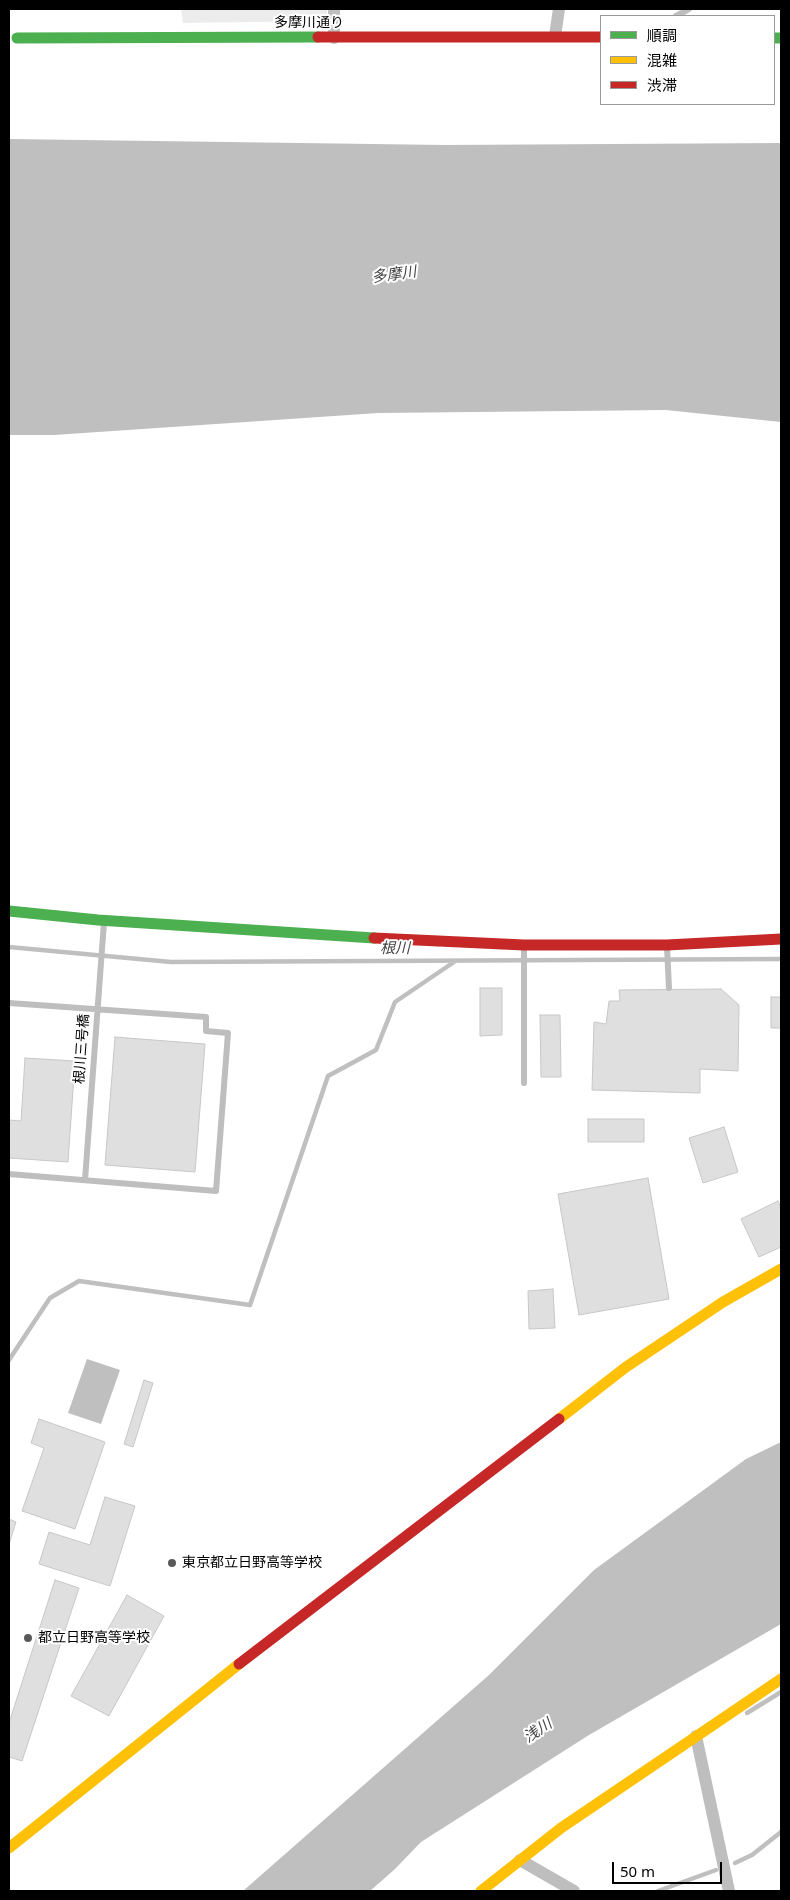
<!DOCTYPE html>
<html>
<head>
<meta charset="utf-8">
<style>
	body { margin:0 }
	#map { position:relative; width:790px; height:1900px; overflow:hidden; background:#fff; font-family:"Noto Sans","Noto Sans JP",sans-serif }
	canvas { display:block }
	.frame { position:absolute; inset:0; border:10px solid #000; pointer-events:none }
	.legend { position:absolute; left:600px; top:15px; width:175px; height:90px; box-sizing:border-box; background:#fff; border:1px solid #999; margin:0; padding:6px 9px; list-style:none; font-size:15px; color:#000 }
	.legend li { display:flex; align-items:center; gap:10px; height:25px }
	.legend b { width:25px; border:1px solid #999 }
	.scale { position:absolute; left:612px; top:1862px; width:110px; height:22px; box-sizing:border-box; border:2px solid #000; border-top:0; padding-left:6px; font-size:15px; line-height:18px; white-space:nowrap; color:#000; -webkit-text-stroke:4px #fff; paint-order:stroke }
</style>
</head>
<body>
<div id="map">
<canvas width="790" height="1900"></canvas>
<div class="frame"></div>
<ul class="legend">
<li><b style="height:6px;background:#4caf50"></b>順調</li>
<li><b style="height:6px;background:#ffc107"></b>混雑</li>
<li><b style="height:6px;background:#c62828"></b>渋滞</li>
</ul>
<div class="scale">50 m</div>
</div>
<script>
const g = document.querySelector('canvas').getContext('2d');
g.lineJoin = 'round';
function fillPath(path, color) {
  g.fillStyle = color;
  g.fill(path, 'evenodd');
}
function toPath(rows) {
  const path = new Path2D();
  for (const r of rows) {
    path.moveTo(r[0], r[1]);
    for (let i = 2; i < r.length; i += 2) path.lineTo(r[i], r[i + 1]);
  }
  return path;
}
function stroke(path, color, width, dash) {
  g.strokeStyle = color;
  g.lineWidth = width;
  g.lineCap = dash ? 'butt' : 'round';
  g.setLineDash(dash || []);
  g.stroke(path);
}
function drawText(font, color, halo, rows, align = 'center') {
  g.font = font + ' "Noto Sans","Noto Sans JP",sans-serif';
  g.lineWidth = 4;
  g.setLineDash([]);
  g.textBaseline = 'middle';
  g.strokeStyle = halo;
  g.fillStyle = color;
  for (const [text, x, y, turn = 0] of rows) {
    g.save();
    g.translate(x, y);
    g.rotate((+turn || 0) * Math.PI / 180);
    g.textAlign = isNaN(turn) ? turn : align;
    if (halo) g.strokeText(text, 0, 0);
    g.fillText(text, 0, 0);
    g.restore();
  }
}
fillPath(toPath([
	[181,9,327,9,327,21,183,23]
]), '#ececec');
fillPath(toPath([
	[9,139,445,145,781,143,781,422,666,410,378,413,54,435,9,435],
	[87,1359,120,1370,101,1424,68,1413],
	[781,1442,781,1624,589,1735,421,1842,395,1869,370,1891,243,1891,489,1675,594,1570,746,1459]
]), '#bfbfbf');
stroke(toPath([
	[9,947,171,962,781,959],
	[9,1360,50,1298,79,1281,250,1305,328,1076,376,1050,395,1002,454,962],
	[747,1713,781,1692],
	[735,1863,752,1855,781,1832],
	[658,1891,716,1870]
]), '#bfbfbf', 4.5);
const building = toPath([
	[480,988,502,988,502,1035,480,1036,480,988],
	[721,989,739,1005,738,1071,700,1069,700,1093,592,1090,594,1022,606,1024,609,1001,620,1001,619,990,721,989],
	[771,997,781,997,781,1028,771,1028,771,997],
	[540,1015,560,1015,561,1077,541,1077,540,1015],
	[115,1037,205,1044,195,1172,105,1165,115,1037],
	[25,1058,75,1061,68,1162,9,1158,9,1120,21,1121,25,1058],
	[588,1119,644,1119,644,1142,588,1142,588,1119],
	[724,1127,738,1172,703,1183,689,1138,724,1127],
	[648,1178,669,1299,579,1315,558,1194,648,1178],
	[778,1201,781,1208,781,1247,759,1257,741,1219,778,1201],
	[553,1289,555,1328,529,1329,528,1291,553,1289],
	[144,1380,153,1383,133,1447,124,1444,144,1380],
	[39,1419,105,1442,75,1529,22,1511,44,1448,31,1443,39,1419],
	[105,1497,135,1506,110,1586,39,1564,49,1532,90,1545,105,1497],
	[9,1519,16,1522,9,1544,9,1519],
	[55,1580,79,1588,22,1761,9,1757,9,1723,55,1580],
	[127,1595,164,1616,109,1716,71,1696,127,1595]
]);
fillPath(building, '#dfdfdf');
stroke(building, '#c7c7c7', 1);
stroke(toPath([
	[676,16,689,9],
	[667,947,669,988],
	[9,1003,206,1017,206,1031,228,1033,216,1191,9,1174],
	[524,1083,524,946],
	[85,1180,104,922]
]), '#bebebe', 6);
stroke(toPath([
	[334,9,334,38],
	[555,36,559,9],
	[696,1736,729,1891],
	[520,1860,574,1891]
]), '#bebebe', 12);
stroke(toPath([
	[17,38,318,37],
	[774,38,781,38],
	[9,911,98,920,374,938]
]), '#4caf50', 11);
stroke(toPath([
	[559,1419,626,1367,723,1302,781,1269],
	[9,1848,239,1664],
	[481,1891,561,1828,781,1679]
]), '#ffc107', 11);
stroke(toPath([
	[318,37,601,37],
	[374,938,524,945,667,945,781,939],
	[239,1664,559,1419]
]), '#c62828', 11);
for (const [x, y, r, color] of [
	[172,1563,5,"#595959"],
	[28,1638,5,"#595959"]
]) {
  const dot = new Path2D();
  dot.arc(x, y, r, 0, 2 * Math.PI);
  g.fillStyle = color;
  g.fill(dot);
  stroke(dot, '#fff', 2);
}
drawText('14px', '#000', '#fff', [
	["多摩川通り",309,23],
	["根川三号橋",82,1049,-86]
]);
drawText('14px', '#000', '#fff', [
	["東京都立日野高等学校",182,1563],
	["都立日野高等学校",38,1638]
], 'left');
drawText('italic 15px', '#444', '#fff', [
	["多摩川",394,275,-8],
	["根川",395,949],
	["浅川",538,1731,-34]
]);
</script>
</body>
</html>
